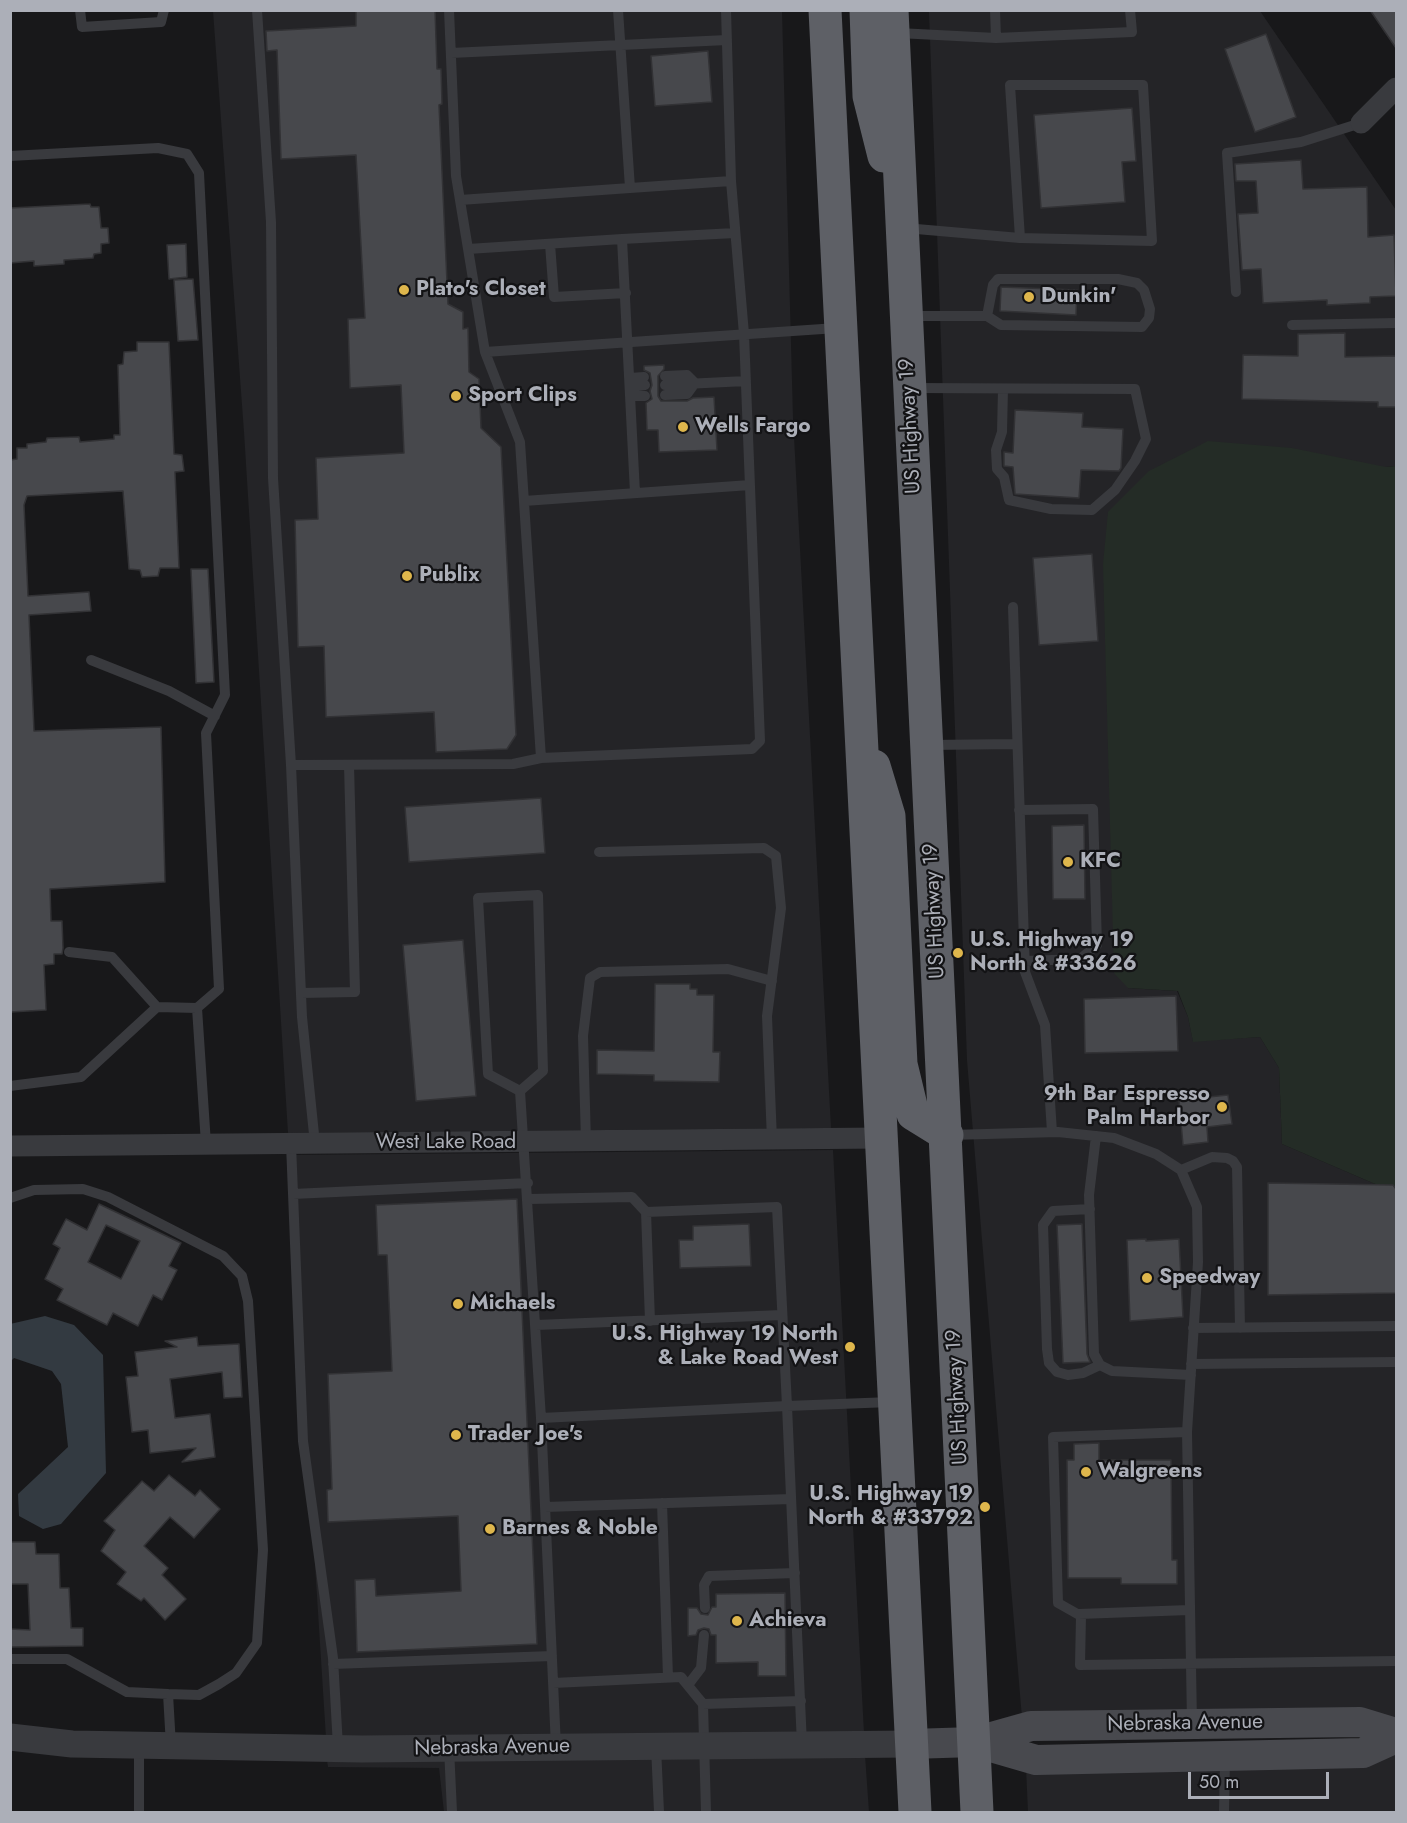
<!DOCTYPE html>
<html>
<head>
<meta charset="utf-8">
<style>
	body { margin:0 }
	#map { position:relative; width:1407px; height:1823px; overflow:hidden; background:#18181a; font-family:Jost,sans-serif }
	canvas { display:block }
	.frame { position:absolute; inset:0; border:12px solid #acafb8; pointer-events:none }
	.scale { position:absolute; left:1188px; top:1772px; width:141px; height:27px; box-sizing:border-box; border:3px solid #acafb8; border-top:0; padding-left:8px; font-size:18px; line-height:21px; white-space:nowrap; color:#acafb8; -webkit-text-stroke:4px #131315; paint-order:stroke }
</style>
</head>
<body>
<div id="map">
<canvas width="1407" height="1823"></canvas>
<div class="frame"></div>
<div class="scale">50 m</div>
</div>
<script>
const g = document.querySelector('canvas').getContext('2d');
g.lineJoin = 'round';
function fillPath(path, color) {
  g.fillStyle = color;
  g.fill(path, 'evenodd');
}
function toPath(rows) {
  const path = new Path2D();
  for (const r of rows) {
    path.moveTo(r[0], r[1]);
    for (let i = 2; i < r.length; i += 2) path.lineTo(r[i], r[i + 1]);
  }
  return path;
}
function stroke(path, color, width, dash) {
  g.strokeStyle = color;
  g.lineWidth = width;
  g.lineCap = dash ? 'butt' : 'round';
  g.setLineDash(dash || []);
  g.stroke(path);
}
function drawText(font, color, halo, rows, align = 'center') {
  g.font = font + ' Jost,sans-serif';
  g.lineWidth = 4.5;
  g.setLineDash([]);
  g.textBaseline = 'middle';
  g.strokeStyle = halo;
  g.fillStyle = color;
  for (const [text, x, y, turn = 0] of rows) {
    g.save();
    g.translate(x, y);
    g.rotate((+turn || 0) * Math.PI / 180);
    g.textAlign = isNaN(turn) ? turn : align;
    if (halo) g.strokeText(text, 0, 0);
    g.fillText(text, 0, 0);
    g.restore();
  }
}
fillPath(toPath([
	[213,11,782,11,793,418,831,1128,288,1133,244,432],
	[929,11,1260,11,1396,210,1396,466,1386,467,1128,988,1177,991,1188,1017,1193,1041,1260,1037,1279,1068,1282,1144,1396,1193,1396,1721,1022,1718,967,1060],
	[833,1150,864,1733,326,1738,289,1155],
	[1396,1750,1396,1812,1028,1812,1026,1768],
	[865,1755,869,1812,444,1812,439,1768,328,1767,327,1760]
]), '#242427');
fillPath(toPath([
	[1208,441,1292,448,1386,467,1396,466,1396,1193,1282,1144,1279,1068,1260,1037,1193,1042,1188,1017,1178,991,1128,988,1114,973,1103,564,1108,512,1149,471]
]), '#242c26');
fillPath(toPath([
	[45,1316,74,1325,103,1355,106,1473,61,1524,43,1529,19,1516,18,1494,68,1447,61,1384,52,1371,14,1358,11,1361,10,1324]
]), '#333a41');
const building = toPath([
	[356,10,435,10,437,69,441,69,442,104,439,105,448,304,463,312,463,329,468,328,469,372,479,379,481,428,501,447,516,735,507,749,436,752,434,712,326,717,324,646,298,647,295,520,318,519,316,458,404,453,401,385,350,388,348,319,365,318,356,155,281,159,277,50,267,51,266,31,356,26,356,10],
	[1370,10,1396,10,1396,48,1370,10],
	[1266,34,1296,117,1255,132,1225,49,1266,34],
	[708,51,712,102,655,106,651,56,708,51],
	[1132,108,1136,161,1122,162,1125,202,1041,208,1034,115,1132,108],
	[1301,160,1303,189,1367,187,1368,237,1394,235,1396,296,1370,297,1370,303,1327,305,1327,300,1263,303,1261,269,1242,270,1238,214,1258,213,1256,181,1236,181,1235,164,1301,160],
	[90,204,91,207,99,207,101,228,108,228,109,243,101,244,101,253,94,254,93,258,64,260,64,264,34,266,34,261,10,263,10,208,90,204],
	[186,244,187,277,169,279,167,245,186,244],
	[193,279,198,340,178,341,174,280,193,279],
	[1001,287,1077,290,1076,315,1000,311,1001,287],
	[1345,333,1345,357,1396,356,1396,407,1378,407,1378,402,1242,399,1243,355,1298,356,1298,334,1345,333],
	[137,342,169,342,174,454,182,455,184,471,175,472,179,568,160,568,158,576,142,577,140,570,129,569,123,491,27,496,24,505,28,596,89,592,91,611,29,615,34,731,161,727,165,882,50,889,51,921,62,921,63,948,62,954,54,954,54,964,44,965,46,1010,10,1012,10,460,17,459,17,448,27,448,27,444,46,442,47,438,79,437,80,442,114,439,114,435,120,435,118,365,123,364,124,352,137,351,137,342],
	[664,365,664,369,658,376,658,396,661,401,687,401,693,398,714,397,717,450,659,452,658,430,647,430,646,403,652,399,650,391,652,385,650,373,644,370,644,366,664,365],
	[1015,410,1083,413,1082,427,1123,429,1121,468,1119,471,1081,470,1079,498,1015,494,1013,467,1004,466,1004,452,1013,453,1015,410],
	[1092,554,1098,641,1039,645,1033,558,1092,554],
	[191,569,208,569,214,682,196,683,191,569],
	[541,798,545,853,409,862,405,807,541,798],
	[1084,825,1085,899,1053,899,1052,826,1084,825],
	[463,940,476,1096,416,1101,403,945,463,940],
	[655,984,690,984,690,989,697,989,697,995,714,995,713,1052,720,1052,719,1082,654,1081,654,1075,597,1074,597,1050,654,1051,655,984],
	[1176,996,1178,1051,1085,1053,1084,999,1176,996],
	[1228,1095,1232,1124,1207,1127,1208,1142,1183,1145,1179,1100,1228,1095],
	[1268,1183,1393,1185,1396,1189,1396,1293,1268,1295,1268,1183],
	[517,1199,537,1644,357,1652,355,1580,375,1579,376,1596,461,1591,458,1516,328,1522,327,1490,332,1489,328,1374,392,1371,387,1255,378,1255,376,1205,517,1199],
	[99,1204,181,1243,169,1266,177,1270,162,1300,153,1295,138,1326,113,1313,107,1325,57,1300,63,1289,45,1279,60,1248,53,1244,66,1219,87,1230,99,1204],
	[106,1225,140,1241,121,1279,88,1262,106,1225],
	[749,1224,751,1266,680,1268,679,1240,693,1240,693,1226,749,1224],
	[1082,1224,1087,1354,1090,1362,1063,1363,1057,1225,1082,1224],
	[1146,1239,1146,1241,1179,1239,1183,1317,1130,1321,1127,1240,1146,1239],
	[197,1337,198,1346,239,1344,242,1397,224,1398,222,1372,170,1379,175,1418,210,1414,215,1457,182,1462,196,1448,150,1453,148,1430,132,1432,126,1377,138,1376,135,1352,177,1347,165,1341,197,1337],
	[1099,1443,1099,1460,1171,1460,1172,1560,1177,1560,1177,1584,1121,1584,1121,1578,1068,1578,1067,1460,1074,1460,1074,1444,1099,1443],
	[169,1475,195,1496,200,1490,220,1509,194,1538,170,1517,144,1546,168,1568,162,1575,186,1599,165,1620,144,1598,141,1601,117,1584,126,1572,101,1551,115,1530,104,1521,142,1481,154,1491,169,1475],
	[10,1542,35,1542,36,1554,59,1554,60,1588,69,1588,71,1628,83,1628,83,1646,10,1647,10,1629,30,1630,28,1584,10,1584,10,1542],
	[785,1593,786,1676,758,1676,758,1662,716,1663,716,1635,711,1635,709,1629,704,1628,698,1630,696,1635,688,1636,688,1608,697,1608,701,1614,708,1615,712,1607,716,1607,716,1594,785,1593]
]);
fillPath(building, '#47484c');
stroke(building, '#323235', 1.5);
stroke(toPath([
	[80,10,82,27,161,22,164,10],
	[257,10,271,222,273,478,291,765,302,1017,315,1144],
	[449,10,456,176,485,352,837,328],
	[726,10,731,181],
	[995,10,996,38,1132,32,1130,10],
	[898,33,996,38],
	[451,53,727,40],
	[10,156,158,148,187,154,199,173,225,695,206,733,219,989,197,1008,157,1007,81,1077,10,1086],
	[460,200,630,188],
	[905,228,1020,238,1152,241,1143,85,1010,85,1020,238],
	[622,239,735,233],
	[550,244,554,297,626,293],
	[468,249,622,239,635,493],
	[1236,292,1227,153,1301,142,1361,123],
	[909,316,987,316,1001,325,1142,327,1149,318,1150,309,1144,290,1137,283,1118,279,998,279,993,285,987,316],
	[1292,325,1396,323],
	[485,352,520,442,541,758],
	[665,376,687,375,695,383],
	[630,378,644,377],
	[665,385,746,381],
	[631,387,645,385],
	[912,388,1135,389,1146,439,1135,461,1115,490,1092,510,1051,509,1009,500,1004,477,997,469,996,450,1002,432,1003,389],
	[665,395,687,394,695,383],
	[631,396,645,396],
	[524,501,750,485],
	[1013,607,1025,972,1045,1025,1052,1132],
	[91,660,169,691,215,716],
	[929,745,1016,744],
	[291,765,513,764,541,758,752,749,760,741,744,334,731,181,630,188,618,10],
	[1019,810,1093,809,1097,945,1080,959,1025,961],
	[599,852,764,848,776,856,781,908,767,1016,772,1140],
	[69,952,112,957,157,1007],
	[301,993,355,992,349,765],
	[197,1008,206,1144],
	[520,1091,488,1074,478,898,538,895,543,1071,520,1091,541,1418,556,1747],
	[950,1135,1058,1132,1114,1138,1156,1154,1181,1170,1197,1207,1198,1262,1187,1432,1053,1437,1058,1603,1081,1616,1080,1665,1396,1661],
	[1096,1136,1089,1195,1094,1354,1100,1365,1112,1371,1191,1375],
	[586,1142,583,1036,590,978,600,972,728,969,772,981],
	[291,1144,303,1441,333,1658,338,1747],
	[1181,1170,1212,1157,1227,1158,1233,1161,1237,1167,1240,1328],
	[293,1194,528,1183],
	[10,1198,34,1190,83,1189,108,1197,223,1256,242,1276,248,1301,263,1550,257,1643,236,1673,219,1684,199,1695,168,1694,171,1746],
	[529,1199,632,1197,646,1212,777,1207,787,1406,541,1418],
	[1090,1209,1053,1211,1043,1225,1047,1349,1049,1363,1057,1372,1068,1375,1083,1373,1100,1365],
	[646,1212,650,1321],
	[536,1325,782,1315],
	[1193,1328,1396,1326],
	[1191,1364,1396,1362],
	[1187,1432,1192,1723],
	[662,1503,668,1677],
	[545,1507,791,1499],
	[705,1608,704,1585,709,1576,795,1573],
	[1079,1614,1189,1610],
	[10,1659,67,1659,127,1692,168,1694],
	[333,1664,552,1656],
	[553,1683,681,1677,703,1704,706,1812],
	[688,1685,701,1668,704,1635],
	[703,1704,801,1701],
	[139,1745,139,1812],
	[802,1745,787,1406,891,1402],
	[656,1747,659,1812],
	[449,1748,452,1812],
	[1224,1812,1225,1759]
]), '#393a3e', 10);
stroke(toPath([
	[1361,123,1396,88],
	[10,1146,881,1138]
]), '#393a3e', 21);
stroke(toPath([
	[10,1737,72,1744,362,1749,911,1744]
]), '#393a3e', 27);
stroke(toPath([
	[974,1742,1036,1760,1363,1753,1396,1738],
	[911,1744,974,1742,1031,1726,1360,1722,1396,1733]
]), '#48494e', 30);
stroke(toPath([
	[825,10,915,1812],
	[866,10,869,96,884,156],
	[892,10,977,1812],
	[874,766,889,816,901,1064,913,1114,947,1135]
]), '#5e6066', 33);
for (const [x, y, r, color] of [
	[404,290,6,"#deb64c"],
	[1029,297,6,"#deb64c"],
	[456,396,6,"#deb64c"],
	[683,427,6,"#deb64c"],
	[407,576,6,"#deb64c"],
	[1068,862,6,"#deb64c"],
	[958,953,6,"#deb64c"],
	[1222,1107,6,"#deb64c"],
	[1147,1278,6,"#deb64c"],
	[458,1304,6,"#deb64c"],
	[850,1347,6,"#deb64c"],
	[456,1435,6,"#deb64c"],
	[1086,1472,6,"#deb64c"],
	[985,1507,6,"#deb64c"],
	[490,1529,6,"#deb64c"],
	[737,1621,6,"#deb64c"]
]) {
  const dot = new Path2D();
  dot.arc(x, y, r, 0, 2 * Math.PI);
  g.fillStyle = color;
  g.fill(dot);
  stroke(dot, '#131315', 2);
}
drawText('bold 21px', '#acafb8', '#131315', [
	["Plato's Closet",416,290],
	["Dunkin'",1041,297],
	["Sport Clips",468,396],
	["Wells Fargo",695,427],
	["Publix",419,576],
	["KFC",1080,862],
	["U.S. Highway 19",970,941],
	["North & #33626",970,965],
	["9th Bar Espresso",1210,1095,"right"],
	["Palm Harbor",1210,1119,"right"],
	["Speedway",1159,1278],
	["Michaels",470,1304],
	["U.S. Highway 19 North",838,1335,"right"],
	["& Lake Road West",838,1359,"right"],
	["Trader Joe's",468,1435],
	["Walgreens",1098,1472],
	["U.S. Highway 19",973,1495,"right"],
	["North & #33792",973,1519,"right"],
	["Barnes & Noble",502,1529],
	["Achieva",749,1621]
], 'left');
drawText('21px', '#acafb8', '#131315', [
	["US Highway 19",911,426,-93],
	["US Highway 19",935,911,-93],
	["West Lake Road",446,1143],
	["US Highway 19",958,1397,-93],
	["Nebraska Avenue",1185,1724,-1],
	["Nebraska Avenue",492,1748,-1]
]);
</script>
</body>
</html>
